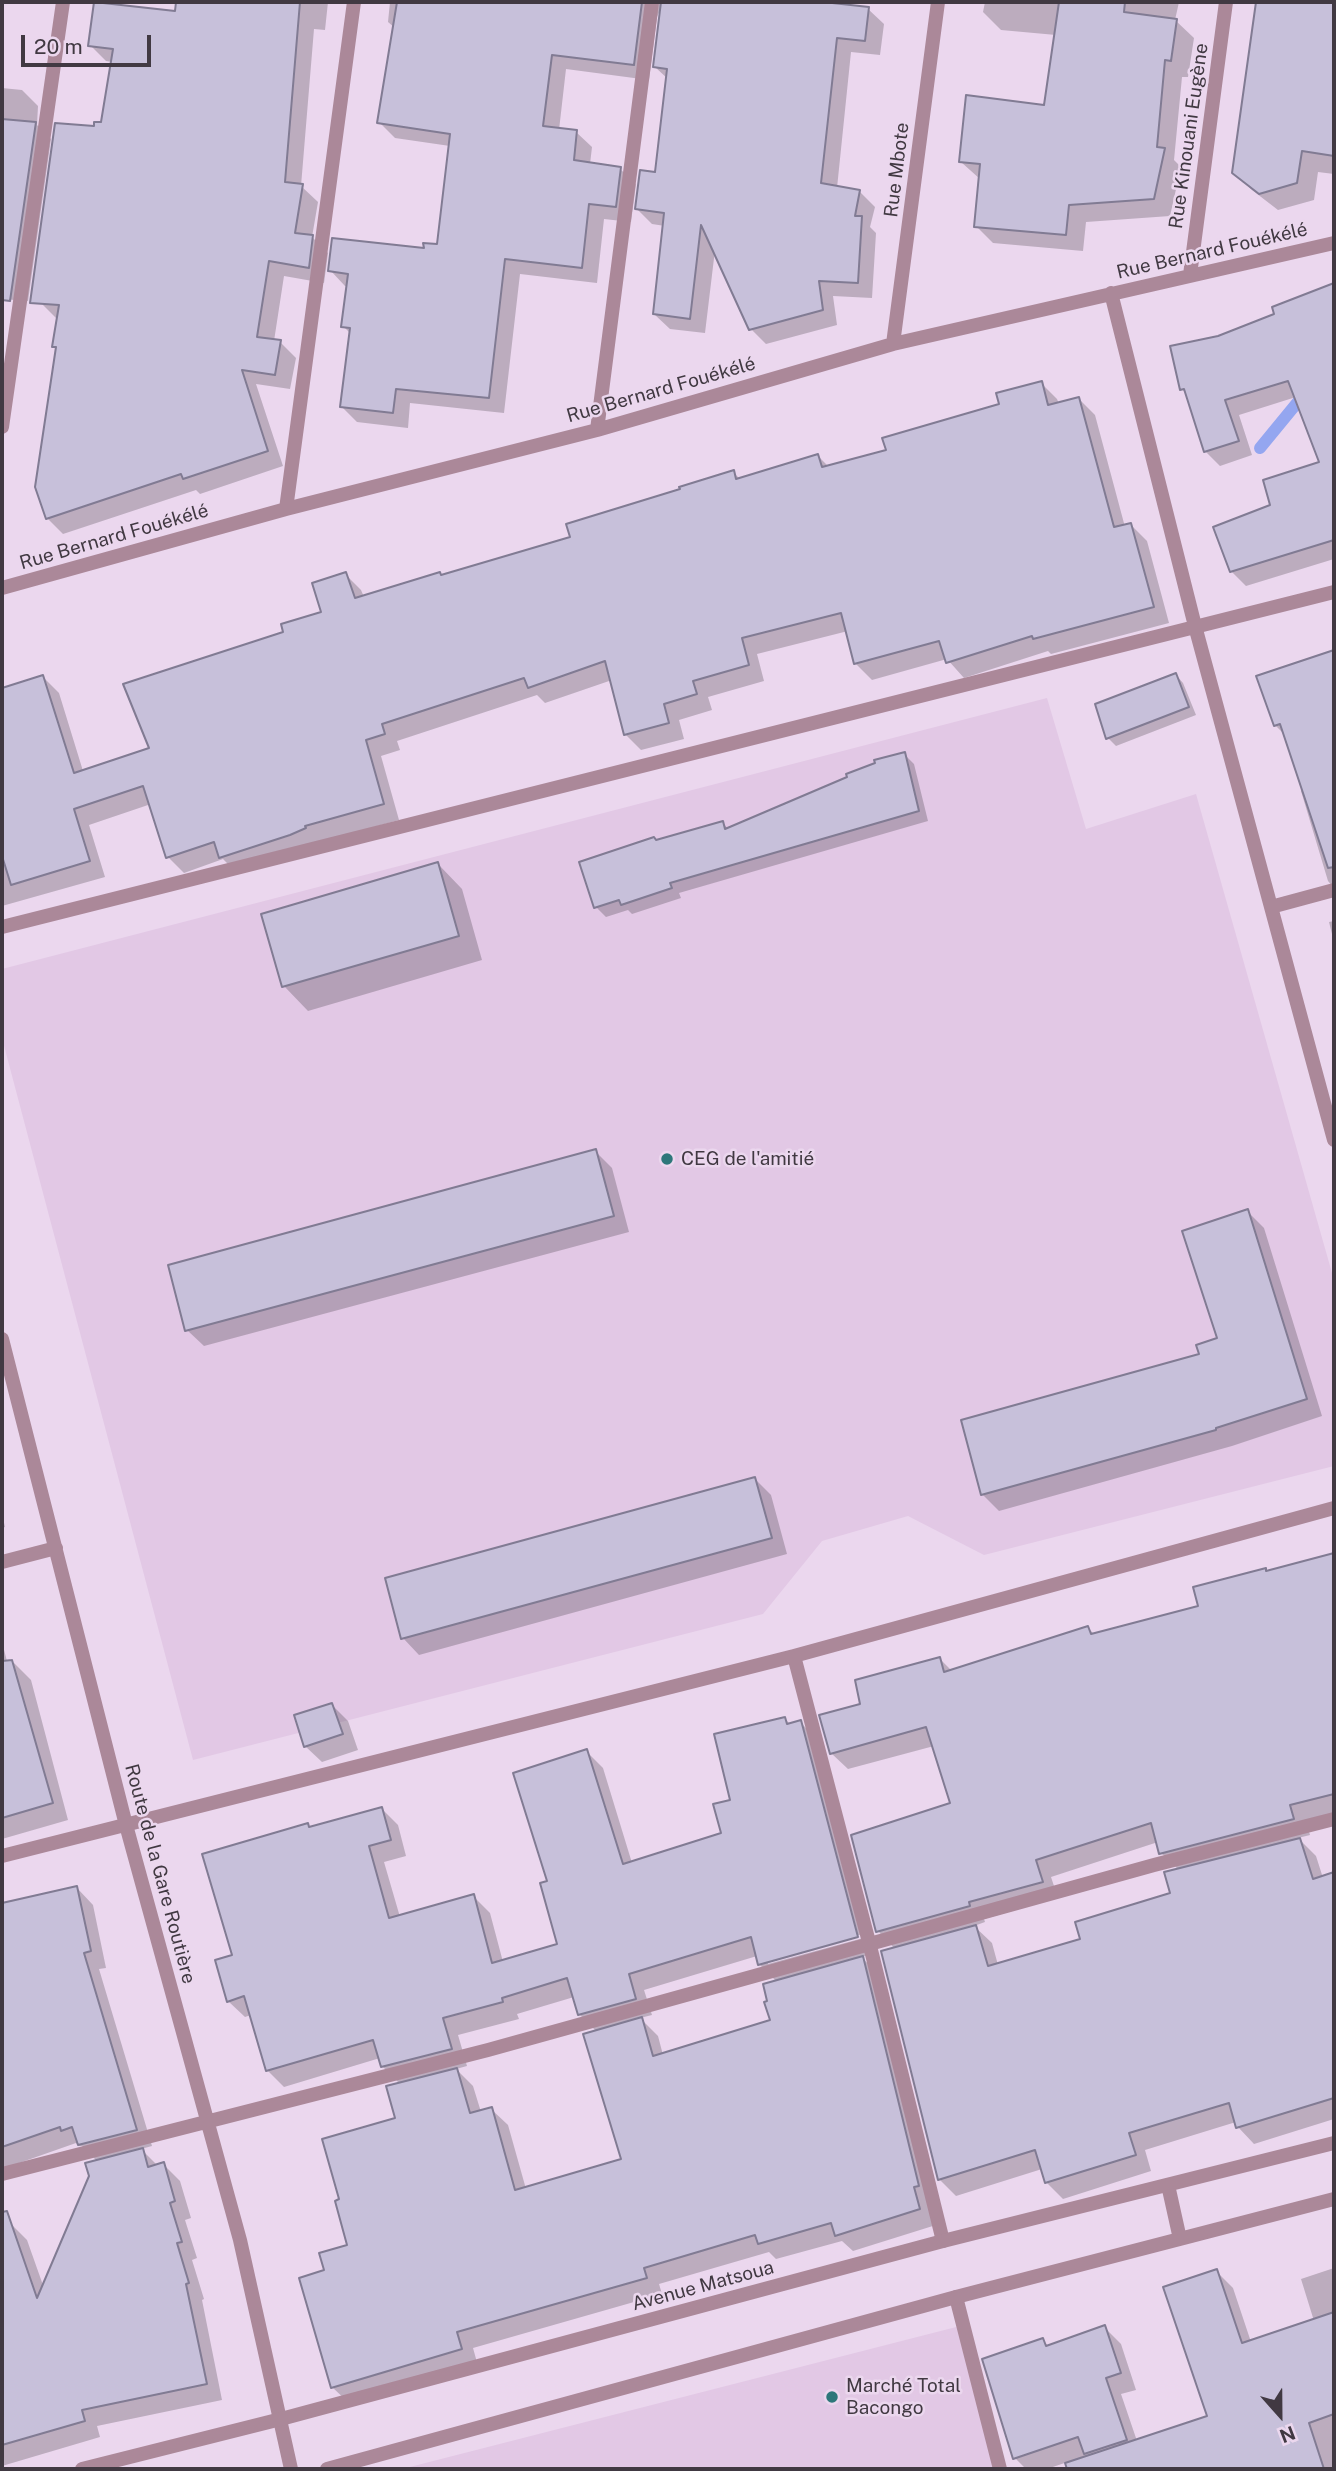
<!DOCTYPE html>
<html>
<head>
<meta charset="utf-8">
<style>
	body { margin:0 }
	#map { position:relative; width:1336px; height:2471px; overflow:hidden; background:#ebd7ee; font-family:"Public Sans",sans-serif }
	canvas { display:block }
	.frame { position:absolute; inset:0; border:4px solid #413942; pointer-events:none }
	.north { position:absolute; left:1245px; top:2380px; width:70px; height:70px; -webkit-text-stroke:5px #ebd7ee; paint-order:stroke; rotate:159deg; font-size:19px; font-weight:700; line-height:28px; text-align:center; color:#413942 }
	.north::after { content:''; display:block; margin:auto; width:24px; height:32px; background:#413942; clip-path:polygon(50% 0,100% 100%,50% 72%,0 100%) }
	.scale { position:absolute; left:21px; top:35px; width:130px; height:32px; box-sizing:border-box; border:4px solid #413942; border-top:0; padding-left:9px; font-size:21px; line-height:24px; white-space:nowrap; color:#413942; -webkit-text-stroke:5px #ebd7ee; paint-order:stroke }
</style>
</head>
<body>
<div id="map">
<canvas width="1336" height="2471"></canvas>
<div class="frame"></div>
<div class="north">N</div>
<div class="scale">20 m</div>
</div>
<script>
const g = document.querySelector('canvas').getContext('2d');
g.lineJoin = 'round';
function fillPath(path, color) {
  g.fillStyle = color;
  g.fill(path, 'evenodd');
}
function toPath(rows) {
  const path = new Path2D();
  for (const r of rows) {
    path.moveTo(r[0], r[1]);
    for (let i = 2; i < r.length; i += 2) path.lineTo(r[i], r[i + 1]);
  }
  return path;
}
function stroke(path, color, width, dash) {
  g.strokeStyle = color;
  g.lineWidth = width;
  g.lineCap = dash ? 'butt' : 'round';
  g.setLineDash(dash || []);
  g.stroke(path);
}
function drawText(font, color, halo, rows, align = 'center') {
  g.font = font + ' "Public Sans",sans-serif';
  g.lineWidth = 5;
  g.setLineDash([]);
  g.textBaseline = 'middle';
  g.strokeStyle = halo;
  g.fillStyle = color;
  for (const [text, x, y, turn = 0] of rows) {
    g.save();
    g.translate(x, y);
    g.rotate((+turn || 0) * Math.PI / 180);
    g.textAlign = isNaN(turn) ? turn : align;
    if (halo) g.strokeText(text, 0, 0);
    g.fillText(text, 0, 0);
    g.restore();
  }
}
fillPath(toPath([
	[1047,698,1086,829,1196,794,1334,1280,1334,1466,984,1555,908,1516,822,1541,763,1614,193,1760,2,1038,2,969],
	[964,2325,1000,2469,402,2469]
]), '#e2c8e5');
fillPath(toPath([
	[178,2,328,2,325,30,314,29,301,186,318,202,312,237,328,253,324,283,284,276,274,341,280,342,296,358,290,389,256,384,283,466,200,494,196,490,63,534,47,518,58,350,54,346,58,320,41,303,95,127,102,124,112,62,106,61,90,45,176,13],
	[390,2,808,2,868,9,884,24,880,55,851,52,837,188,859,191,875,207,870,227,876,233,872,298,833,296,837,325,766,344,751,329,715,250,705,333,670,329,654,314,665,226,652,224,637,209,657,174,668,79,655,67,662,6,657,17,649,80,566,69,559,130,576,132,592,147,590,164,620,169,636,184,631,222,604,219,597,283,520,274,504,413,410,403,408,428,357,422,342,407,351,334,343,326,348,286,345,286,330,270,438,246,450,146,395,138,379,122,395,28,388,22],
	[985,2,1179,2,1175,20,1194,38,1188,77,1182,77,1174,160,1181,167,1170,216,1086,222,1083,251,993,243,976,226,980,179,961,162,1046,107,1056,35,1001,30,983,12],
	[1257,2,1334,2,1334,174,1318,172,1314,200,1278,210,1252,190,1234,172],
	[2,88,22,90,38,106,37,125,51,139,28,301,2,299],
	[1313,293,1334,311,1334,559,1246,586,1231,571,1272,506,1321,464,1296,397,1239,415,1252,455,1220,466,1205,451,1187,395,1182,389,1218,337,1276,315],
	[1041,383,1057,399,1059,404,1078,398,1095,415,1125,527,1131,525,1147,541,1169,623,1051,654,1048,651,964,678,947,659,872,680,856,664,848,631,757,654,764,681,708,697,712,710,679,720,684,739,641,750,625,734,612,680,545,703,537,695,397,741,400,750,381,756,399,820,320,842,237,873,223,859,184,873,168,857,151,804,89,825,105,877,2,906,2,690,43,677,59,693,83,771,152,749,285,633,323,613,345,574,361,590,364,597,442,577,572,538,733,472,740,479,818,456,829,467,888,451,1002,405],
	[1334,652,1334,888,1328,881,1301,791,1304,790,1285,735,1275,725,1258,677],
	[1176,675,1183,683,1196,715,1116,746,1108,738],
	[904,754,914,764,928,821,679,893,681,898,632,914,628,910,606,917,596,907,657,841,722,822,729,830],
	[438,864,462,889,482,960,308,1011,284,986],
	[1334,921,1334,942,1329,922],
	[595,1151,612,1168,629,1232,204,1346,187,1330],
	[1247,1211,1264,1228,1322,1416,1232,1446,999,1511,982,1494,1201,1355,1220,1339],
	[755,1479,771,1495,787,1554,419,1655,403,1638],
	[2,1514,5,1527,2,1528],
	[1334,1555,1334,1815,1306,1822,1310,1835,1298,1838,1316,1856,1323,1878,1334,1874,1334,2119,1254,2144,1238,2127,1236,2122,1145,2150,1151,2171,1063,2199,1046,2182,1042,2169,956,2196,939,2179,895,1949,878,1931,952,1804,934,1746,848,1769,831,1753,862,1705,940,1659,952,1671,1088,1628,1095,1635,1200,1608,1265,1570,1268,1572],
	[1158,1842,1161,1853,1179,1870,1172,1894,1082,1940,998,1965,992,1943,974,1926,985,1922,984,1919,1058,1898,1051,1877],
	[2,1642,8,1665,14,1663,31,1680,68,1820,2,1839],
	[332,1705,348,1721,358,1750,322,1762,305,1746],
	[785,1719,791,1725,800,1722,817,1739,873,1954,861,1957,879,1974,936,2225,853,2251,842,2241,776,2259,769,2252,659,2284,662,2294,473,2348,478,2366,349,2403,332,2387,326,2271,349,2246,341,2201,398,2120,400,2084,382,2066,380,2058,284,2087,267,2070,251,2015,245,2017,228,2001,234,1956,307,1825,311,1828,382,1809,398,1825,406,1856,384,1862,400,1917,473,1896,490,1913,503,1962,560,1945,550,1882,586,1751,603,1768,632,1863,723,1835,732,1801],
	[866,1933,867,1937,768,1964,768,1960],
	[757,1956,759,1964,777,1982,772,2021,663,2055,658,2036,640,2018,652,2015,644,1990],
	[574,1997,579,2014,597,2032,623,2161,526,2189,508,2125,491,2109,481,2112,473,2086,456,2069,467,2066,458,2035,519,2019,517,2014],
	[77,1888,93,1905,106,1968,99,1969,152,2146,141,2149,158,2166,163,2164,180,2181,191,2218,185,2220,197,2258,192,2260,204,2299,202,2300,222,2400,97,2426,100,2437,2,2466,2,2226,10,2223,27,2240,44,2288,97,2161,82,2146,79,2146,76,2143,2,2169,2,1905],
	[1334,2268,1334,2469,1126,2469,1123,2462,1101,2469,1088,2455,1047,2469,1026,2469,1015,2458,1043,2340,1049,2347,1104,2327,1121,2344,1136,2390,1121,2394,1137,2441,1209,2417,1216,2271,1233,2288,1251,2342,1314,2321,1301,2279]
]), '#0003');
stroke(toPath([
	[1260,448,1306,392]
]), '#94a6f0', 12);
const building = toPath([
	[94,2,175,11,176,2,300,2,285,182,303,184,295,233,313,235,309,268,269,261,257,337,281,340,275,375,242,370,268,451,183,479,181,474,46,519,35,487,56,347,52,347,59,305,30,303,55,123,94,126,94,122,101,122,113,49,88,46,94,2],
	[397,2,642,2,634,65,552,55,543,126,577,130,574,160,621,167,616,207,589,204,582,268,505,259,489,398,396,389,393,413,340,407,350,328,341,327,348,274,328,271,332,238,424,248,423,243,437,244,450,134,377,123,397,2],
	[661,2,823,2,869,7,865,41,837,38,821,183,860,190,855,216,862,216,858,283,819,281,823,310,749,330,701,225,690,319,653,314,664,213,635,209,640,170,655,172,667,69,653,67,661,2],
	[1059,2,1125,2,1124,12,1177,19,1171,61,1165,60,1157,147,1165,148,1154,199,1069,205,1066,235,974,227,980,164,959,162,966,95,1044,105,1059,2],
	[1256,2,1334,2,1334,156,1302,151,1297,183,1259,194,1232,173,1256,2],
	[2,119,36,122,10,301,2,300,2,119],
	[1334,283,1334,540,1230,572,1213,527,1270,505,1263,480,1319,462,1288,381,1225,400,1239,441,1204,452,1184,389,1180,390,1170,346,1218,336,1274,314,1272,307,1334,283],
	[1042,381,1048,405,1079,397,1114,527,1131,523,1154,607,1033,639,1032,636,946,663,939,641,854,664,841,613,742,638,749,665,693,681,697,694,664,704,669,723,624,735,605,661,528,688,524,678,382,724,385,734,366,740,384,804,305,826,306,828,290,835,219,858,214,842,166,858,143,786,74,809,90,861,11,885,2,856,2,688,43,675,74,773,149,748,123,684,283,632,281,624,321,612,312,583,346,572,355,598,440,572,441,575,570,537,566,524,680,489,679,487,734,470,736,479,818,454,822,467,886,450,882,438,999,404,996,393,1042,381],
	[1334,650,1334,867,1328,868,1280,724,1274,726,1256,676,1334,650],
	[1176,673,1189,707,1106,739,1095,704,1176,673],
	[905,752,919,811,670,883,672,888,621,905,619,900,594,908,579,862,654,837,656,840,723,821,725,829,847,777,846,774,875,763,874,760,905,752],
	[438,862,459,936,282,987,261,914,438,862],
	[596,1149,614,1216,185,1331,168,1265,596,1149],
	[1248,1209,1307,1399,1216,1428,1216,1430,981,1495,961,1420,1199,1354,1196,1345,1217,1338,1182,1231,1248,1209],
	[755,1477,772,1538,401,1639,385,1578,755,1477],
	[1334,1553,1334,1794,1290,1805,1294,1819,1159,1854,1151,1823,1036,1860,1043,1882,969,1902,970,1906,876,1932,851,1835,950,1803,926,1727,830,1754,819,1715,860,1704,855,1680,940,1657,944,1672,1088,1626,1091,1634,1198,1606,1193,1587,1266,1568,1266,1571,1334,1553],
	[12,1660,53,1803,2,1818,2,1661,12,1660],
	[332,1703,343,1734,304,1747,294,1715,332,1703],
	[785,1717,787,1724,801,1720,858,1937,758,1965,751,1937,629,1974,636,1999,578,2015,567,1978,502,1998,503,2002,443,2018,452,2049,381,2067,373,2040,266,2071,244,1996,227,2002,215,1960,232,1955,202,1854,308,1823,309,1827,382,1807,391,1840,369,1846,389,1918,474,1894,492,1963,557,1944,540,1883,547,1881,513,1773,587,1749,623,1864,721,1833,713,1804,730,1800,714,1734,785,1717],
	[1300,1838,1313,1879,1334,1872,1334,2098,1236,2128,1229,2103,1129,2133,1136,2155,1045,2183,1035,2150,938,2180,881,1951,976,1925,988,1966,1080,1939,1075,1922,1170,1893,1164,1872,1300,1838],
	[77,1886,91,1951,84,1953,137,2130,78,2145,72,2127,61,2131,60,2127,2,2147,2,1903,77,1886],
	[863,1956,919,2186,914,2187,920,2209,835,2236,831,2223,758,2244,755,2235,644,2268,647,2278,457,2332,462,2349,331,2388,299,2278,324,2270,319,2253,347,2245,335,2201,339,2199,322,2139,395,2118,386,2086,457,2068,470,2113,492,2107,515,2190,621,2159,583,2034,642,2017,653,2056,770,2020,764,2002,767,2001,763,1984,863,1956],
	[143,2148,148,2167,164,2162,175,2201,170,2203,182,2242,177,2243,189,2283,186,2284,207,2384,82,2410,85,2421,2,2445,2,2212,7,2211,37,2298,89,2176,85,2163,143,2148],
	[1217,2269,1242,2343,1334,2312,1334,2414,1309,2423,1324,2469,1067,2469,1065,2463,1207,2416,1163,2287,1217,2269],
	[1105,2325,1121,2373,1106,2378,1127,2440,1084,2454,1078,2437,1013,2459,982,2359,1043,2338,1046,2346,1105,2325]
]);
fillPath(building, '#c7c0da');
stroke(building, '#817b93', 2);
stroke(toPath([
	[1190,275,1226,2],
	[1111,293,1195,626,1334,1140],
	[893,344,938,2],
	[2,427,63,2],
	[597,430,652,2],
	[286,509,354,2],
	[2,588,286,509,597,430,893,344,1334,243],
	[1271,907,1334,890],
	[2,927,1334,592],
	[2,1339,126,1825,240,2240,291,2469],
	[2,1562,56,1548],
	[794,1656,870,1946,943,2241],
	[2,1856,794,1656,1334,1508],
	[2,2174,488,2050,1154,1865,1334,1819],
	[956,2297,1000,2469]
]), '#ab8899', 14);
stroke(toPath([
	[1168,2185,1180,2239],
	[82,2469,281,2419,943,2241,1334,2143],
	[327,2469,956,2297,1334,2199]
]), '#ab8899', 14);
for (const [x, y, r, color] of [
	[667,1159,7,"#2d777a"],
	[832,2397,7,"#2d777a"]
]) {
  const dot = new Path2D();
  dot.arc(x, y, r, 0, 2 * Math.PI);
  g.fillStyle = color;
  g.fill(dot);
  stroke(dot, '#ebd7ee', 2.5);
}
drawText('19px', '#413942', '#ebd7ee', [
	["Rue Kinouani Eugène",1189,136,-82],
	["Rue Mbote",897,170,-83],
	["Rue Bernard Fouékélé",1212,251,-13],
	["Rue Bernard Fouékélé",661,390,-16],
	["Rue Bernard Fouékélé",114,537,-16],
	["Route de la Gare Routière",160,1874,75],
	["Avenue Matsoua",703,2286,-15]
]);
drawText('19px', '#413942', '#ebd7ee', [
	["CEG de l'amitié",681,1159],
	["Marché Total",846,2386],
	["Bacongo",846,2408]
], 'left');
</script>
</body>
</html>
